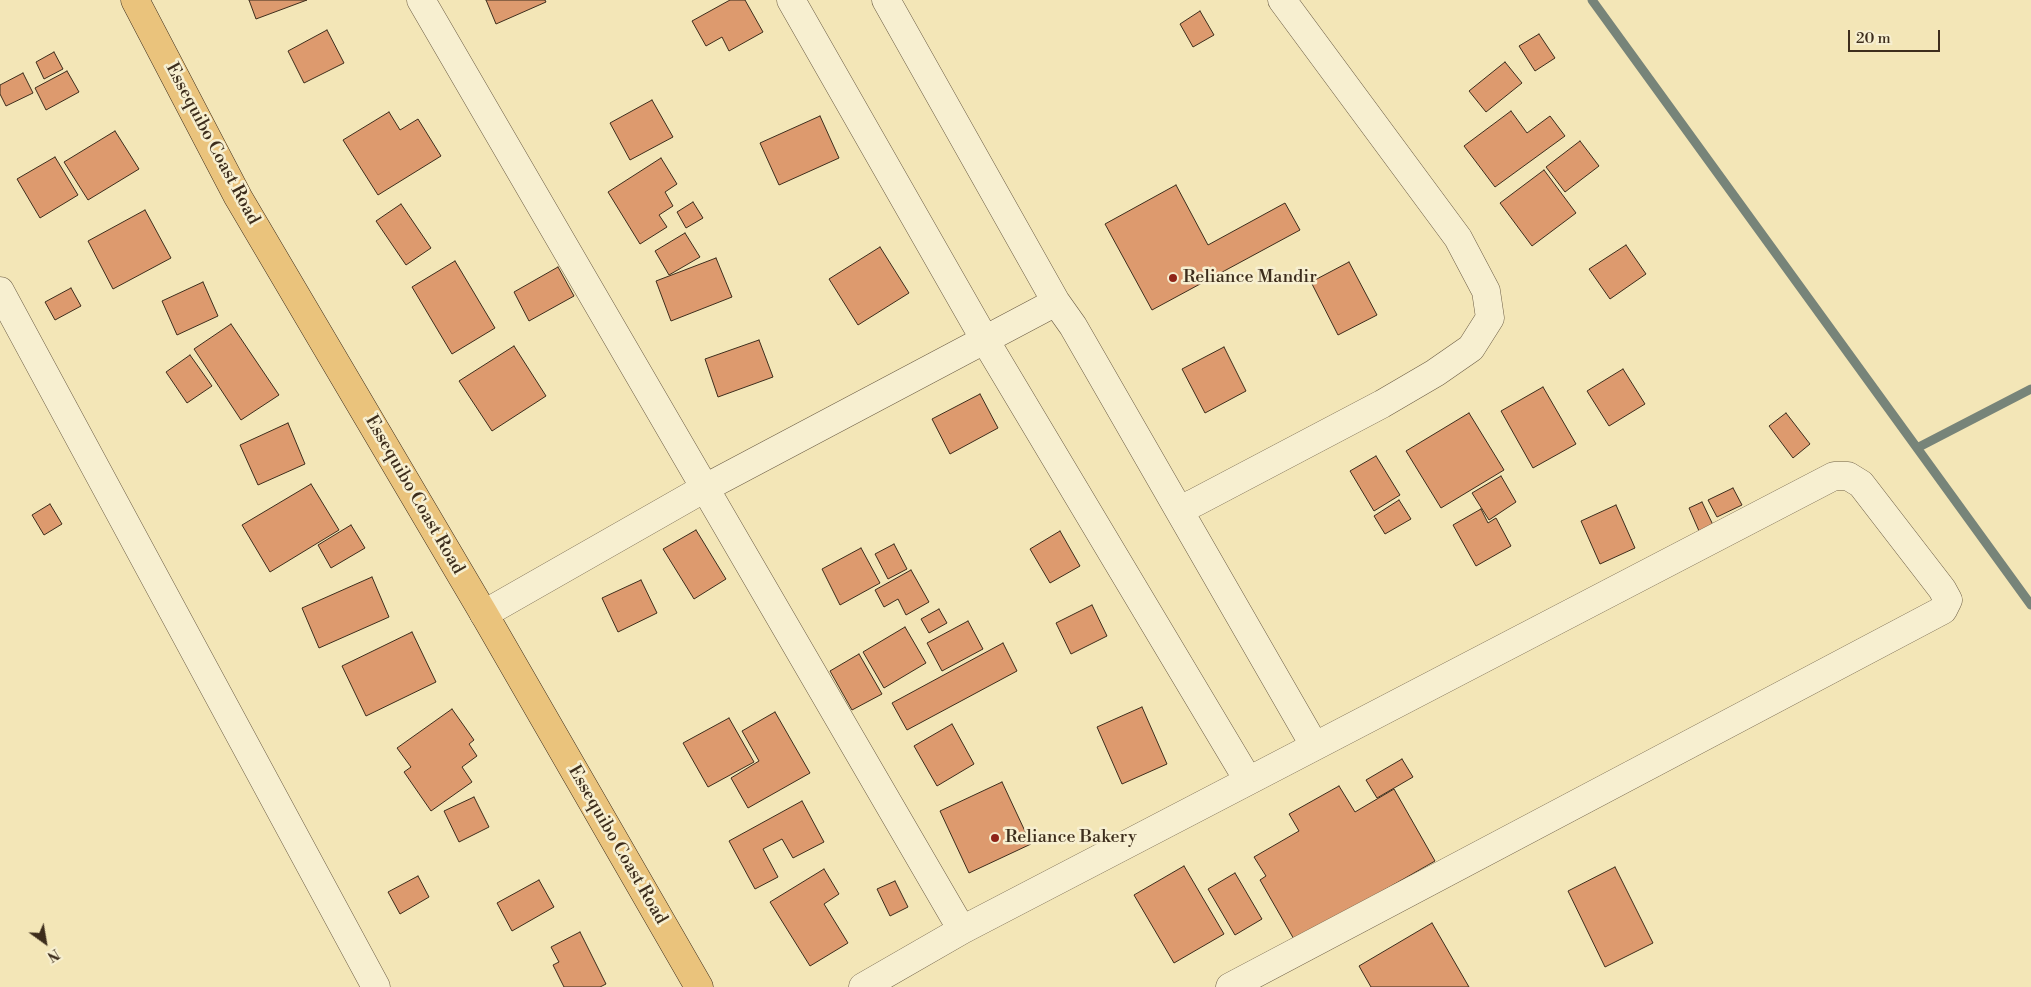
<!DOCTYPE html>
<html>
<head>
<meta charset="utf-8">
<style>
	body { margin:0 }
	#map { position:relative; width:2031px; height:987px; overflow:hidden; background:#f3e6b7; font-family:"Libre Bodoni",serif }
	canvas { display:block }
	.north { position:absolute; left:20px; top:917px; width:50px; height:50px; -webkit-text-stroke:4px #f7efd0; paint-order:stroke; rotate:148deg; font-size:14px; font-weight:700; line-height:20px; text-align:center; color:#3d2d1c }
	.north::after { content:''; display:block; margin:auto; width:18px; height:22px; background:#3d2d1c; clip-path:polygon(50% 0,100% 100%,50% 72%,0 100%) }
	.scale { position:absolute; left:1848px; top:30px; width:92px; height:22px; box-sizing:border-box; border:2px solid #3d2d1c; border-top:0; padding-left:6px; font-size:15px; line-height:18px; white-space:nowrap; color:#3d2d1c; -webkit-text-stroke:4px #f7efd0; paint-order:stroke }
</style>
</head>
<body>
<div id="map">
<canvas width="2031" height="987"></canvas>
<div class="north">N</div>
<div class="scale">20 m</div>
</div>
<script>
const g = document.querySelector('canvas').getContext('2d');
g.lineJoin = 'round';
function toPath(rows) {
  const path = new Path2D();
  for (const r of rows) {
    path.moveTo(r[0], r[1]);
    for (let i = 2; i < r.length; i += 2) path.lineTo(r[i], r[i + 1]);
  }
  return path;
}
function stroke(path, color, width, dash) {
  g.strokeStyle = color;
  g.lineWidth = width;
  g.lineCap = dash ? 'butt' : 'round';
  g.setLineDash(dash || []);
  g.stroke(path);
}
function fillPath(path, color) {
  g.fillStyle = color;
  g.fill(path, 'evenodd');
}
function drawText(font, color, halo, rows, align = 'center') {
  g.font = font + ' "Libre Bodoni",serif';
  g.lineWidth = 5;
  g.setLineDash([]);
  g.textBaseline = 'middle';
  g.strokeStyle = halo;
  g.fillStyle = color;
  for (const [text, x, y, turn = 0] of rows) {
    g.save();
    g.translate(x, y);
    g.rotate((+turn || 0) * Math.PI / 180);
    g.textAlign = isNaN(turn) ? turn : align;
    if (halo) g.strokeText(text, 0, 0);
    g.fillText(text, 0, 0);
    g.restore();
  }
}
stroke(toPath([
	[1592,0,2031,605],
	[1917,448,2031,389]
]), '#778479', 9);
const building = toPath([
	[249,0,307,0,256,19,249,0],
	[486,0,545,0,546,2,496,24,486,0],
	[730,0,745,0,763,32,729,51,722,37,706,46,692,21,730,0],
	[1200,11,1214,35,1193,47,1180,24,1200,11],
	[327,30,344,63,304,83,288,51,327,30],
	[1539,34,1555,58,1535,71,1519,46,1539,34],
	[54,52,63,69,44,79,36,62,54,52],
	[1505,62,1522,83,1486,112,1469,91,1505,62],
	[67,71,79,92,46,110,35,88,67,71],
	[23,73,33,93,6,106,0,94,0,85,23,73],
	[652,100,673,137,630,160,610,123,652,100],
	[1511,111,1527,133,1550,116,1565,136,1495,187,1464,146,1511,111],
	[389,112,400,130,418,119,441,156,378,195,343,140,389,112],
	[820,116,839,158,779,185,760,143,820,116],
	[115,131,139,169,88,200,64,162,115,131],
	[1580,141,1599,166,1565,192,1546,167,1580,141],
	[55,157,78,195,40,218,17,179,55,157],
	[661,158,677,184,665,192,673,206,659,215,667,227,640,244,608,192,661,158],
	[1544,170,1576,213,1532,246,1500,203,1544,170],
	[1176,185,1208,245,1285,203,1300,230,1152,310,1105,224,1176,185],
	[693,202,703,218,686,228,677,212,693,202],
	[401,204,431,248,406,265,376,221,401,204],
	[145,210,171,258,113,289,88,241,145,210],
	[685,233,700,257,669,275,655,251,685,233],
	[1626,245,1646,274,1610,299,1589,269,1626,245],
	[880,247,909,293,858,325,829,279,880,247],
	[716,258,732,297,671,321,656,281,716,258],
	[455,261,495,328,452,354,412,287,455,261],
	[1349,262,1377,315,1338,335,1311,282,1349,262],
	[558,267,574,296,529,321,514,292,558,267],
	[203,282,218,316,177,335,162,301,203,282],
	[71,288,81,306,55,320,45,302,71,288],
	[231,324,279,395,241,420,194,349,231,324],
	[759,340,773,377,718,397,705,359,759,340],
	[514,346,546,396,492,431,459,381,514,346],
	[1224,347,1246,391,1205,413,1182,369,1224,347],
	[190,355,212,386,187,403,166,372,190,355],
	[1623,369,1645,404,1609,426,1587,391,1623,369],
	[1543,387,1576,444,1533,468,1501,411,1543,387],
	[980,394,998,428,950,454,932,419,980,394],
	[1469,413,1504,470,1441,508,1406,451,1469,413],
	[1786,413,1810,444,1793,458,1769,426,1786,413],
	[288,423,305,464,258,485,240,445,288,423],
	[1376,456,1400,495,1374,511,1350,471,1376,456],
	[1501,476,1516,502,1489,520,1472,493,1501,476],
	[311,484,339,530,270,572,242,525,311,484],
	[1733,488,1742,505,1717,517,1708,500,1733,488],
	[1399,500,1411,519,1385,534,1374,516,1399,500],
	[1702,502,1713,525,1699,531,1689,508,1702,502],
	[50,504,62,524,44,535,32,515,50,504],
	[1616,505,1635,548,1600,564,1581,521,1616,505],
	[1481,509,1488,523,1496,518,1511,546,1476,566,1453,525,1481,509],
	[351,525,365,548,331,568,318,545,351,525],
	[696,530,726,579,694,599,663,549,696,530],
	[1060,531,1080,566,1050,583,1030,549,1060,531],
	[894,544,907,569,888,579,875,554,894,544],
	[861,548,880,583,840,605,822,569,861,548],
	[911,570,929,602,906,615,898,599,884,607,875,590,911,570],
	[372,577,389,617,319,648,302,608,372,577],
	[641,580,657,613,618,632,602,598,641,580],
	[1092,605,1107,636,1071,654,1056,623,1092,605],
	[939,609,947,623,929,633,921,619,939,609],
	[968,621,983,649,942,671,927,643,968,621],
	[905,627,926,663,884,688,863,652,905,627],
	[412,632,436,682,366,716,342,666,412,632],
	[1003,643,1017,671,907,730,892,703,1003,643],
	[859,654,882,694,852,710,830,671,859,654],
	[1142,707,1167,764,1122,784,1097,727,1142,707],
	[452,709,474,740,469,744,477,756,462,767,472,782,431,811,404,772,411,767,397,748,452,709],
	[775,712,810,773,748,808,731,778,759,761,742,731,775,712],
	[729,718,754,762,708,787,683,743,729,718],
	[952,724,974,764,937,786,914,746,952,724],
	[1402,759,1413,777,1377,798,1366,780,1402,759],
	[1002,782,1031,844,969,873,940,811,1002,782],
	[1339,786,1355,812,1394,789,1435,861,1295,941,1260,880,1266,876,1254,857,1299,831,1289,814,1339,786],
	[474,797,489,827,459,842,444,811,474,797],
	[802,801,824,842,793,858,782,839,763,849,778,877,755,889,729,841,802,801],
	[1184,866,1224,934,1174,963,1134,895,1184,866],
	[1615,867,1653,943,1605,967,1568,891,1615,867],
	[824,869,839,894,824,904,848,943,810,966,770,902,824,869],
	[1235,873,1262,919,1235,935,1208,889,1235,873],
	[418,876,429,897,400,914,388,892,418,876],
	[539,880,554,907,512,931,497,903,539,880],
	[895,881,908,907,890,916,877,889,895,881],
	[1432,923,1469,987,1371,987,1359,966,1432,923],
	[580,932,606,984,600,987,564,987,553,965,559,962,551,947,580,932]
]);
fillPath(building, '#dd9a6e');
stroke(building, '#3d2d1c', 1);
const minor = toPath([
	[421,0,962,930],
	[791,0,985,340,1248,780],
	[886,0,1056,302],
	[0,291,376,987],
	[1179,510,1196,502,1382,404,1435,373,1471,348,1490,318,1486,291,1458,238,1282,0],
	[484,614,705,488,1056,302,1073,326,1314,745],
	[863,987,962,930,1834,476,1848,476,1861,484,1942,589,1948,600,1943,610,1230,987]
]);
const major = toPath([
	[135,0,238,197,484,614,699,987]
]);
stroke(minor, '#6a5b43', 29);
stroke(major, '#3d2d1c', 29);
stroke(minor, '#f7efd0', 28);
stroke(major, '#eac37c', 28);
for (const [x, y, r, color] of [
	[1173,278,5,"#8f2418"],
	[995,838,5,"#8f2418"]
]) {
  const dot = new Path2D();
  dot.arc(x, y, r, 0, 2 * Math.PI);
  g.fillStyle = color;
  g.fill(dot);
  stroke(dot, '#f7efd0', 2);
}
drawText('18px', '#3d2d1c', '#f7efd0', [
	["Essequibo Coast Road",212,144,62],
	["Essequibo Coast Road",414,495,60],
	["Essequibo Coast Road",617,845,60]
]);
drawText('18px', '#3d2d1c', '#f7efd0', [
	["Reliance Mandir",1183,278],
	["Reliance Bakery",1005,838]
], 'left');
</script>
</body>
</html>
